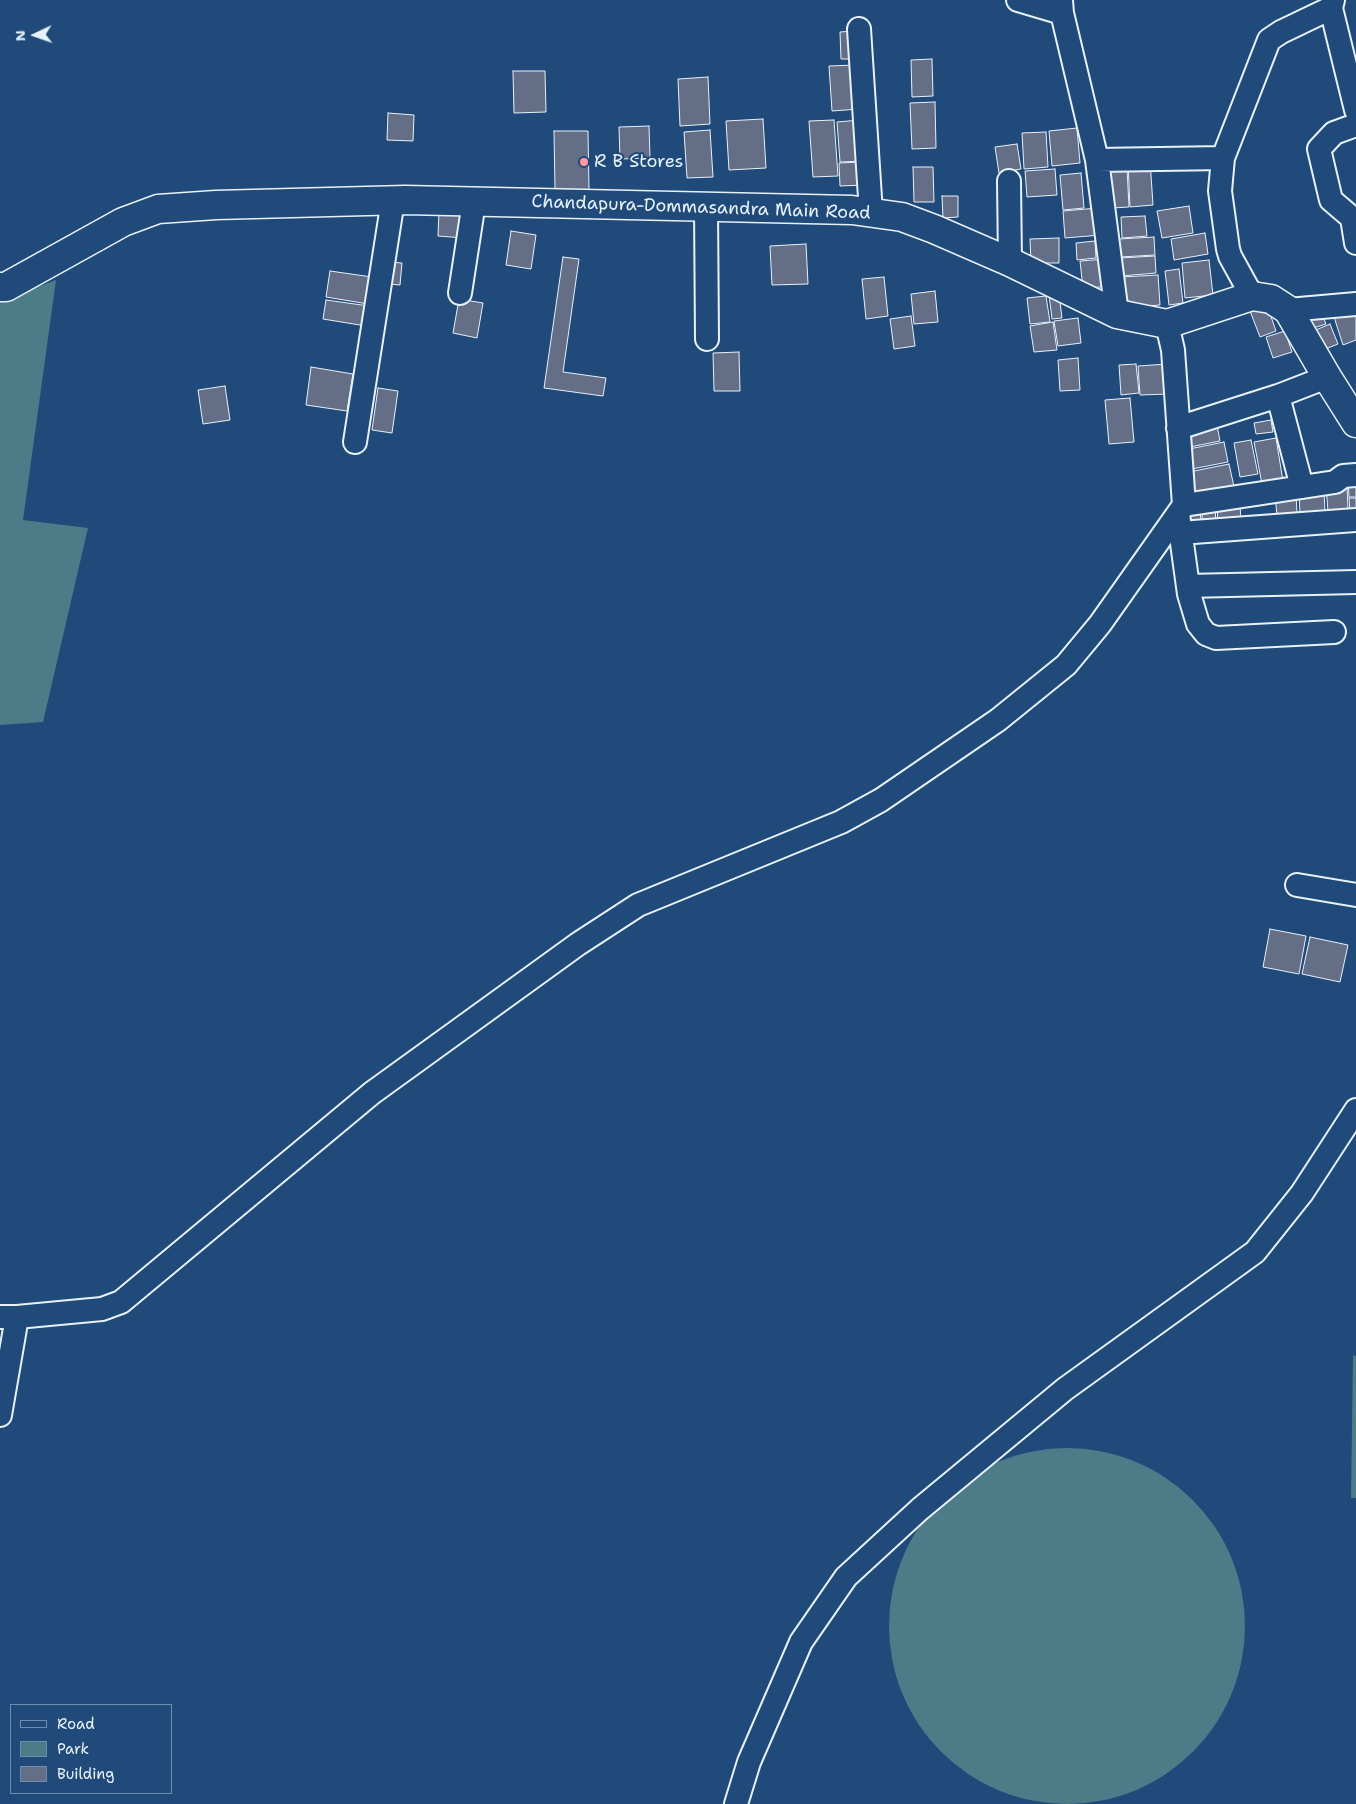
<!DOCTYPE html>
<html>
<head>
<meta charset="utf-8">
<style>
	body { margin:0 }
	#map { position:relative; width:1356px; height:1804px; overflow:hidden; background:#1f4a7a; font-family:"Shantell Sans",sans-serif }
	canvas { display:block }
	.legend { position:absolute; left:10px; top:1704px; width:162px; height:90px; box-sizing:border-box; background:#1f4a7a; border:1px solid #6f8dac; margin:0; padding:6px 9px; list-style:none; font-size:15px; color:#e8f1f8 }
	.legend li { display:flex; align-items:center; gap:10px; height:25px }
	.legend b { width:25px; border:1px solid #6f8dac }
	.north { position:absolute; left:10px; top:10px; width:50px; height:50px; -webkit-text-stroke:4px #1f4a7a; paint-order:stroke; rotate:267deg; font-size:14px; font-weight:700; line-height:20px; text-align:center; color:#e8f1f8 }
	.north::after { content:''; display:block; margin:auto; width:18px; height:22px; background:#e8f1f8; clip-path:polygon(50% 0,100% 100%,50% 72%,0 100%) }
</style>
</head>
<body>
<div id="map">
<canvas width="1356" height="1804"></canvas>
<ul class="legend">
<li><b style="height:6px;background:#1f4a7a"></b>Road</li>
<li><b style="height:14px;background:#4c7c87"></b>Park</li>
<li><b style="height:14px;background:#656e87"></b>Building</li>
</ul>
<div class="north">N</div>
</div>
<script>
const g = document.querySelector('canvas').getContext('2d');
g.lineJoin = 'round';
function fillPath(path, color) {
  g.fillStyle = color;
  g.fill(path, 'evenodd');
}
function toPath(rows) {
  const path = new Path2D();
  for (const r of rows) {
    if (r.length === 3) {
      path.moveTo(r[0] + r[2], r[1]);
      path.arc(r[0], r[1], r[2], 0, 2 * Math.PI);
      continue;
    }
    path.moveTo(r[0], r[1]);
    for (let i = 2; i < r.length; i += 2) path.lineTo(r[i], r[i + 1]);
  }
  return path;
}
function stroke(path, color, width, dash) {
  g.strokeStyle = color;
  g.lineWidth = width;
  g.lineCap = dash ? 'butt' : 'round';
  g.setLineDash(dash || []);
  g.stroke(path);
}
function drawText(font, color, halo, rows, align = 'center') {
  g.font = font + ' "Shantell Sans",sans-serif';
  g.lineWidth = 4;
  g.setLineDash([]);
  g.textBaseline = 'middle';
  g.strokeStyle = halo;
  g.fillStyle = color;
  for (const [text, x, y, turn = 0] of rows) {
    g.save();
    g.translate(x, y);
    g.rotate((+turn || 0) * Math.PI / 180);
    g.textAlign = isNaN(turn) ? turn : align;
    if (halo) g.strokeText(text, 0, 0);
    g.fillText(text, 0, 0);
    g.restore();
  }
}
fillPath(toPath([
	[56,280,23,520,88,528,43,722,0,725,0,300,8,298],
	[1353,1355,1356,1356,1356,1498,1351,1498],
	[1067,1626,178]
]), '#4c7c87');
const building = toPath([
	[853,31,855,59,841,59,840,32,853,31],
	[932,59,933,96,912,97,911,60,932,59],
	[856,65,859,109,832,111,829,66,856,65],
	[513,71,545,71,546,112,514,113,513,71],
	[708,77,710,124,680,126,678,79,708,77],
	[935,102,936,148,912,149,910,103,935,102],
	[388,113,414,115,413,141,387,140,388,113],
	[763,119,766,168,729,170,726,121,763,119],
	[834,120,838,176,813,177,809,121,834,120],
	[860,120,863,161,840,162,837,122,860,120],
	[649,126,650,158,620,159,619,127,649,126],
	[1077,128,1080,163,1052,166,1049,131,1077,128],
	[710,130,713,177,687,178,684,132,710,130],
	[554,131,588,131,589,190,555,190,554,131],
	[1046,132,1048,167,1024,169,1022,133,1046,132],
	[1017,144,1021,169,999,173,995,147,1017,144],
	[1150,160,1153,205,1130,207,1128,162,1150,160],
	[863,162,865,185,840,186,839,163,863,162],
	[913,167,933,167,934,202,914,202,913,167],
	[1127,168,1129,207,1112,208,1110,170,1127,168],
	[1055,169,1057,195,1027,197,1025,171,1055,169],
	[1081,173,1084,208,1063,210,1060,175,1081,173],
	[942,196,958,196,958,217,943,218,942,196],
	[1189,206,1193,233,1162,238,1157,211,1189,206],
	[1098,208,1101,235,1065,238,1063,211,1098,208],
	[439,211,465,212,463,238,438,236,439,211],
	[1145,216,1147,236,1122,238,1121,217,1145,216],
	[511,231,536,235,531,269,506,265,511,231],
	[1205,233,1208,254,1174,260,1171,239,1205,233],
	[1154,237,1155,255,1120,257,1119,239,1154,237],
	[1059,238,1059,263,1031,263,1030,239,1059,238],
	[1095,241,1096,258,1077,260,1076,243,1095,241],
	[806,244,808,284,772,285,770,246,806,244],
	[1155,256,1156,273,1121,276,1120,258,1155,256],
	[563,257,579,259,563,372,606,378,603,396,544,388,563,257],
	[1106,259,1108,286,1083,289,1080,261,1106,259],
	[1209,260,1213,295,1185,298,1182,263,1209,260],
	[390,262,402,263,400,285,388,284,390,262],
	[1179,269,1183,303,1169,305,1165,271,1179,269],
	[330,271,372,277,368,304,326,297,330,271],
	[1158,275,1160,305,1123,308,1121,277,1158,275],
	[884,277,888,316,866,319,862,279,884,277],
	[935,291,938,322,914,324,911,294,935,291],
	[1059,294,1062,318,1052,319,1049,295,1059,294],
	[1046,296,1050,322,1030,324,1027,298,1046,296],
	[459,299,483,303,477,338,453,333,459,299],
	[326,300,369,306,366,326,323,319,326,300],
	[1267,305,1276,331,1260,337,1250,311,1267,305],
	[1356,310,1356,340,1343,345,1334,317,1356,310],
	[1321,311,1326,324,1310,329,1305,317,1321,311],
	[911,316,915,346,894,349,890,319,911,316],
	[1078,318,1081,343,1058,346,1054,321,1078,318],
	[1053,322,1057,350,1034,352,1030,326,1053,322],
	[1330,324,1338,344,1318,352,1311,332,1330,324],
	[1285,331,1292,352,1273,358,1266,337,1285,331],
	[739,352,740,391,714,391,713,353,739,352],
	[1078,358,1080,390,1060,391,1058,360,1078,358],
	[1136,364,1139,393,1121,395,1119,365,1136,364],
	[1167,364,1168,394,1140,395,1138,366,1167,364],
	[311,367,353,374,347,411,306,405,311,367],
	[225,386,230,420,203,424,198,390,225,386],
	[378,388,398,391,392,433,372,430,378,388],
	[1130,398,1134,442,1109,444,1105,400,1130,398],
	[1271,420,1273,432,1256,434,1254,423,1271,420],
	[1217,425,1220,441,1190,447,1187,431,1217,425],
	[1276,438,1283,481,1262,484,1254,442,1276,438],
	[1251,440,1258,474,1240,477,1234,443,1251,440],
	[1224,442,1228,462,1192,469,1189,449,1224,442],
	[1229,464,1235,491,1195,499,1189,472,1229,464],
	[1356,479,1356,497,1349,497,1348,480,1356,479],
	[1347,484,1348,510,1328,512,1326,485,1347,484],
	[1324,491,1325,512,1300,513,1299,492,1324,491],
	[1296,494,1297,513,1277,515,1275,496,1296,494],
	[1349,498,1356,498,1356,511,1350,512,1349,498],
	[1240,505,1241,521,1218,523,1217,507,1240,505],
	[1215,507,1216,523,1203,524,1201,508,1215,507],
	[1200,512,1202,528,1183,530,1181,513,1200,512],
	[1270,929,1306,936,1299,974,1263,967,1270,929],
	[1310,937,1348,945,1340,982,1302,974,1310,937]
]);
fillPath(building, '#656e87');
stroke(building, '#e8f1f8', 1);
const minor = toPath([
	[1018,0,1062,13],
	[1061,0,1062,13,1097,160,1117,314],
	[1331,8,1356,110],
	[859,29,871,213],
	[1356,125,1334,133,1319,149,1331,200,1352,218,1356,243],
	[1097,160,1223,158],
	[1009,181,1010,262],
	[706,207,707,339],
	[460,293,474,202],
	[1252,296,1230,256,1228,249,1220,191,1223,158,1269,40,1281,32,1331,8,1333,0],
	[1288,310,1356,304],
	[1278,396,1302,487],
	[1178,428,1278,396,1327,377],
	[355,442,393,200],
	[1184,505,1335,482,1343,476,1356,475],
	[1178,514,1189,594,1198,624,1206,634,1216,638,1334,632],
	[1180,533,1356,520],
	[1188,586,1356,582],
	[1297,885,1356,895],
	[0,1317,17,1317,102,1309,121,1302,372,1093,578,944,638,905,841,822,881,800,998,720,1066,665,1100,624,1184,505,1173,350,1167,324],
	[0,1415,17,1317],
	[736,1804,749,1762,801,1642,846,1577,920,1509,1065,1389,1255,1252,1302,1193,1356,1110]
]);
const major = toPath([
	[0,287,6,287,123,222,158,209,216,205,405,200,852,210,902,217,934,229,1010,262,1117,314,1167,324,1252,296,1271,299,1288,310,1327,377,1356,423]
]);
stroke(minor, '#e8f1f8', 26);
stroke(major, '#e8f1f8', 31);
stroke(minor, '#1f4a7a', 22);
stroke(major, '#1f4a7a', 28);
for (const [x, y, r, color] of [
	[584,162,5,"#ff9aa2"]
]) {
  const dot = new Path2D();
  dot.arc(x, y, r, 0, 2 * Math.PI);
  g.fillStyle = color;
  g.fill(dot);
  stroke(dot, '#1f4a7a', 2);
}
drawText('18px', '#e8f1f8', '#1f4a7a', [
	["R B Stores",594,162]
], 'left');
drawText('18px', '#e8f1f8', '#1f4a7a', [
	["Chandapura-Dommasandra Main Road",701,208,2]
]);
</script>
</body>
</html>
